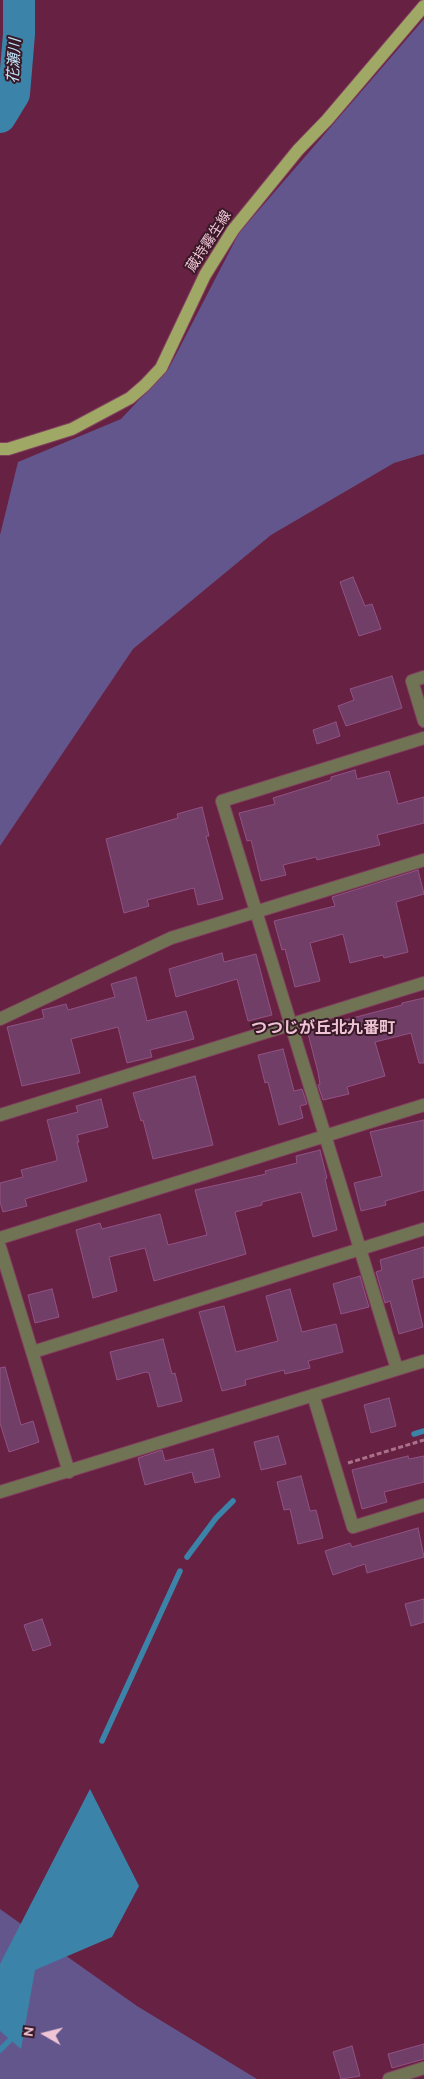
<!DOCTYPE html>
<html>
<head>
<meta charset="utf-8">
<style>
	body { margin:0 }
	#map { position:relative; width:424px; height:2079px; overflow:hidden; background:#672142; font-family:Overpass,sans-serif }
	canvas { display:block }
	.north { position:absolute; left:20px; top:2009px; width:50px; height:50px; -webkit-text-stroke:4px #391927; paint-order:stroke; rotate:278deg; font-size:14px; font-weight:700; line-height:20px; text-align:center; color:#efc4d4 }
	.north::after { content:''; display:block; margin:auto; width:18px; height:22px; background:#efc4d4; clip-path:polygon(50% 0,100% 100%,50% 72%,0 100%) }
</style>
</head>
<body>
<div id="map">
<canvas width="424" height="2079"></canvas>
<div class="north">N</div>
</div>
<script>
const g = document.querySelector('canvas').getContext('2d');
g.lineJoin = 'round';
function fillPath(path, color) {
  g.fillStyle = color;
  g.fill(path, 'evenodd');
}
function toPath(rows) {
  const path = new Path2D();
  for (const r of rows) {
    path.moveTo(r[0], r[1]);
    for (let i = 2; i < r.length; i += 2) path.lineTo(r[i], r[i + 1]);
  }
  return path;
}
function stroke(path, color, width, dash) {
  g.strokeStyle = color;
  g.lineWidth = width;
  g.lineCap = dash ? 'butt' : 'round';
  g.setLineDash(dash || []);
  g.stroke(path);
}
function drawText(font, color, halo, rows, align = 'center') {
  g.font = font + ' Overpass,"Noto Sans JP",sans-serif';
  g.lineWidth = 4;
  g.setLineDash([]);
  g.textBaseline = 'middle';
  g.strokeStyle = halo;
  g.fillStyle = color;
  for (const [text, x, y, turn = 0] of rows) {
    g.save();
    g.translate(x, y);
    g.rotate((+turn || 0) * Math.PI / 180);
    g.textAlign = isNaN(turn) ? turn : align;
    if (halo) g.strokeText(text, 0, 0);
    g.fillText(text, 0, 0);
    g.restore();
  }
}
fillPath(toPath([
	[424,19,424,454,394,463,271,535,133,649,0,846,0,535,18,462,121,419,169,368,239,233],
	[0,1909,137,2006,257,2079,0,2079]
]), '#63568d');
fillPath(toPath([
	[90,1789,139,1886,112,1937,35,1970,21,2049,0,2031,0,1964]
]), '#3b83a8');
stroke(toPath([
	[414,1434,424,1431],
	[187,1557,216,1518,233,1501],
	[102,1741,180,1571],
	[0,2050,10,2040]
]), '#3b83a8', 5.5);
stroke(toPath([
	[0,117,14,94,19,34,19,0]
]), '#3b83a8', 32);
const building = toPath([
	[353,577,365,606,372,604,381,629,359,636,340,582,353,577],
	[392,676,402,708,346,726,338,706,354,700,350,689,392,676],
	[336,722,340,736,317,744,313,730,336,722],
	[355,770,357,779,389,771,398,804,424,797,424,823,377,835,380,845,317,860,316,857,283,865,286,875,261,881,251,840,247,841,239,813,275,804,273,798,331,780,331,777,355,770],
	[202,807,209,836,206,836,223,899,198,905,194,888,147,900,149,906,124,913,106,839,178,818,177,814,202,807],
	[418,870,424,894,396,902,408,952,384,958,383,955,350,963,343,934,310,943,320,981,295,987,285,949,282,950,274,921,335,906,332,897,418,870],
	[222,953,224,962,256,954,272,1015,248,1021,237,979,176,997,169,969,222,953],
	[136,977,147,1021,186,1011,194,1039,150,1050,152,1057,127,1063,118,1027,71,1039,80,1073,22,1086,7,1027,44,1018,42,1010,66,1004,68,1010,115,997,111,984,136,977],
	[424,998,424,1063,419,1063,411,1033,375,1042,385,1076,347,1087,349,1094,323,1100,318,1085,320,1084,318,1072,307,1030,402,1005,402,1003,424,998],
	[283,1049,294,1091,302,1089,307,1104,300,1106,303,1118,279,1125,268,1082,265,1083,258,1055,283,1049],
	[195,1076,213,1145,153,1159,143,1120,141,1121,133,1093,195,1076],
	[101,1099,108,1127,77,1135,79,1142,77,1142,87,1181,25,1199,27,1206,3,1212,0,1202,0,1183,23,1177,21,1170,56,1161,57,1159,47,1120,78,1112,76,1106,101,1099],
	[424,1120,424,1190,385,1201,386,1205,361,1211,354,1183,382,1176,370,1132,424,1120],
	[320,1150,327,1178,325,1179,337,1230,313,1237,301,1192,262,1202,262,1205,235,1212,246,1254,154,1281,145,1248,109,1257,117,1291,93,1298,76,1230,100,1223,102,1229,160,1214,168,1245,207,1235,195,1190,266,1174,265,1171,297,1163,296,1156,320,1150],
	[424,1247,424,1277,412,1280,423,1327,399,1334,390,1301,385,1303,376,1272,382,1270,380,1260,424,1247],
	[360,1276,369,1307,341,1314,333,1284,360,1276],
	[52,1289,59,1317,35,1323,28,1295,52,1289],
	[290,1289,302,1332,336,1324,343,1352,308,1361,310,1368,285,1374,284,1370,245,1380,246,1385,222,1391,199,1312,224,1306,236,1352,278,1341,266,1296,290,1289],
	[163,1339,172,1374,175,1373,182,1401,158,1407,149,1373,146,1372,117,1380,110,1352,163,1339],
	[5,1367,21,1425,33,1421,39,1442,9,1452,0,1423,0,1368,5,1367],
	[389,1398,396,1426,371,1433,364,1405,389,1398],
	[278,1436,286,1464,261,1470,254,1442,278,1436],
	[213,1449,220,1477,195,1483,192,1472,145,1485,138,1458,162,1450,165,1461,213,1449],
	[408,1456,409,1459,424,1456,424,1482,384,1492,387,1502,362,1509,352,1470,408,1456],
	[301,1476,310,1511,316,1510,323,1538,298,1544,290,1509,284,1510,277,1482,301,1476],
	[418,1528,424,1557,367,1573,365,1564,333,1575,325,1551,350,1543,352,1547,418,1528],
	[424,1599,424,1622,411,1626,405,1604,424,1599],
	[42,1619,51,1645,33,1651,24,1625,42,1619],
	[424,2044,424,2059,392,2068,388,2054,424,2044],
	[352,2046,360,2076,341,2079,333,2052,352,2046]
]);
fillPath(building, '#703e67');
stroke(building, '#915385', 1);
const minor = toPath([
	[424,677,412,681,424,721],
	[0,1019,171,938,424,860],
	[0,1115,424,983],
	[0,1238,424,1105],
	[0,1247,69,1472],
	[33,1352,424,1229],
	[397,1369,222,801,424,738],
	[313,1395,353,1527,424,1505],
	[0,1492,424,1361],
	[389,2079,424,2068]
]);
const major = toPath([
	[0,449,8,449,72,429,130,398,145,385,161,368,205,275,233,230,298,150,327,120,424,6]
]);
stroke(minor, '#82425f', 14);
stroke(major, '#82425f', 14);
stroke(toPath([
	[348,1463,424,1440]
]), '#aa728a', 3, [5, 2.5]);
stroke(minor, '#707454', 12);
stroke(major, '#a0a865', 12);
drawText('14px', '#efc4d4', '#391927', [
	["蔵持霧生線",210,242,-57]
]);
drawText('italic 15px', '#c3e7fd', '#391927', [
	["花瀬川",16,61,-87]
]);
drawText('bold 16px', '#efc4d4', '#391927', [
	["つつじが丘北九番町",323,1030]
]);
</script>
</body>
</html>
